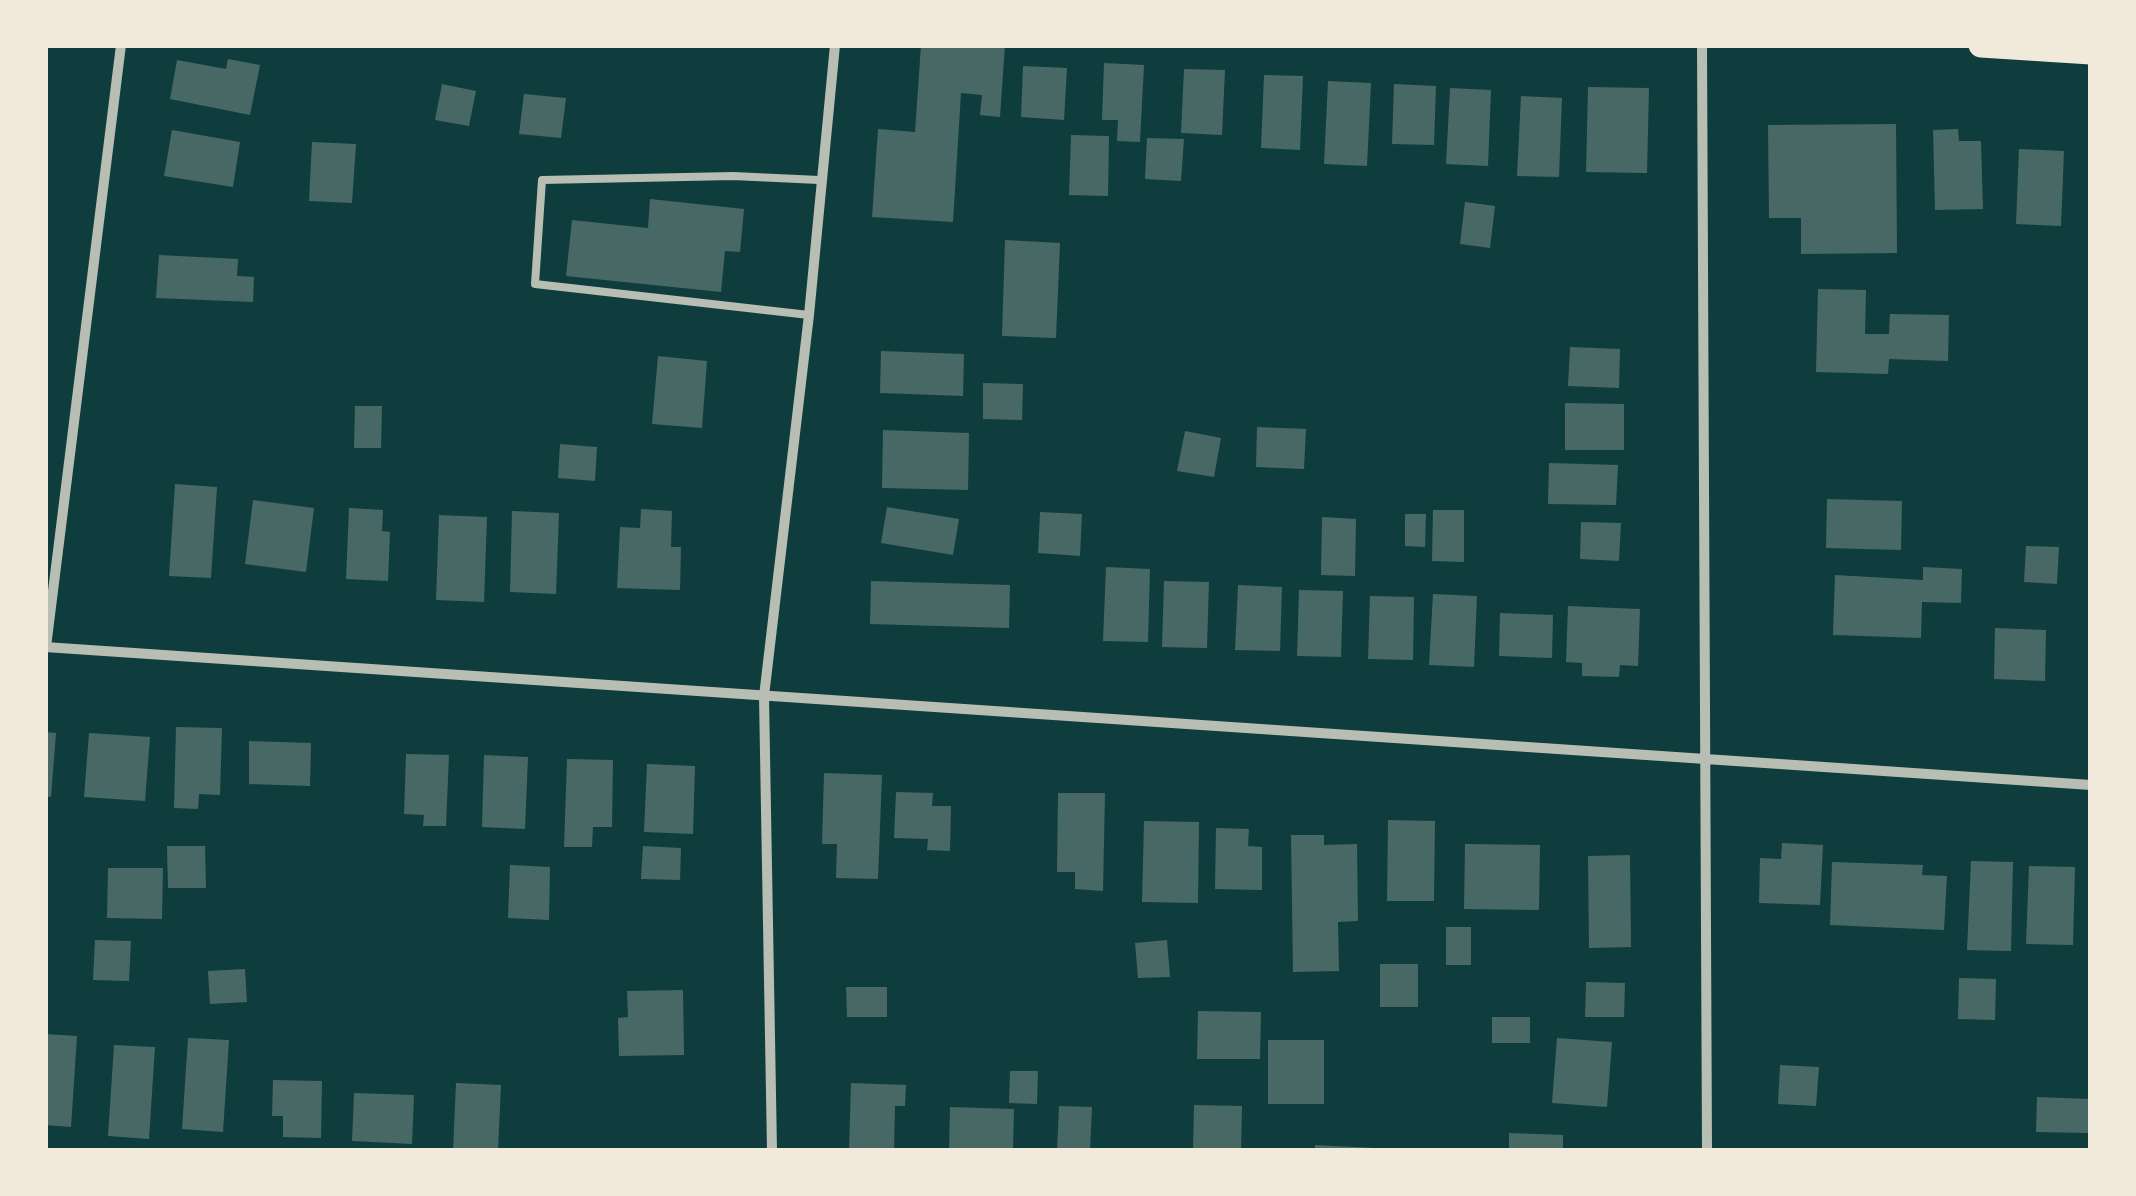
<!DOCTYPE html>
<html>
<head>
<meta charset="utf-8">
<style>
	body { margin:0 }
	#map { position:relative; width:2136px; height:1196px; overflow:hidden; background:#0f3d3e; font-family:"Nunito Sans",sans-serif }
	canvas { display:block }
	.frame { position:absolute; inset:0; border:48px solid #f1e9da; pointer-events:none }
</style>
</head>
<body>
<div id="map">
<canvas width="2136" height="1196"></canvas>
<div class="frame"></div>
</div>
<script>
const g = document.querySelector('canvas').getContext('2d');
g.lineJoin = 'round';
function fillPath(path, color) {
  g.fillStyle = color;
  g.fill(path, 'evenodd');
}
function toPath(rows) {
  const path = new Path2D();
  for (const r of rows) {
    path.moveTo(r[0], r[1]);
    for (let i = 2; i < r.length; i += 2) path.lineTo(r[i], r[i + 1]);
  }
  return path;
}
function stroke(path, color, width, dash) {
  g.strokeStyle = color;
  g.lineWidth = width;
  g.lineCap = dash ? 'butt' : 'round';
  g.setLineDash(dash || []);
  g.stroke(path);
}
fillPath(toPath([
	[921,45,1005,45,1000,117,980,115,982,95,961,93,953,222,872,217,878,129,915,132],
	[228,59,260,65,250,115,170,99,177,60,226,69],
	[1104,63,1144,65,1140,142,1117,141,1118,120,1102,120],
	[1023,66,1067,68,1064,120,1021,117],
	[1184,69,1225,70,1222,135,1181,133],
	[1264,75,1303,76,1300,150,1261,148],
	[1328,81,1371,83,1367,166,1324,164],
	[442,84,476,91,469,126,435,120],
	[1394,84,1436,86,1434,145,1392,144],
	[1588,87,1649,88,1647,173,1586,172],
	[1450,88,1491,90,1488,166,1446,164],
	[524,94,566,98,561,138,519,134],
	[1521,96,1562,98,1559,177,1517,176],
	[1896,124,1897,253,1801,254,1801,218,1769,218,1768,125],
	[1958,129,1959,141,1981,141,1983,209,1935,210,1933,130],
	[172,130,240,142,233,187,164,176],
	[1071,135,1109,136,1108,196,1069,195],
	[1147,138,1184,139,1181,181,1145,179],
	[312,142,356,144,352,203,309,201],
	[2019,149,2064,151,2061,226,2016,224],
	[650,199,744,209,740,252,725,251,721,292,566,276,572,220,648,228],
	[1465,202,1495,206,1490,248,1460,244],
	[1005,240,1060,243,1056,338,1002,336],
	[159,255,238,259,237,276,254,277,253,302,156,298],
	[1818,289,1866,290,1865,334,1889,334,1890,314,1949,315,1948,361,1889,359,1888,374,1816,372],
	[1570,347,1620,349,1619,388,1568,386],
	[881,351,964,354,963,396,880,393],
	[658,356,707,361,702,428,652,424],
	[983,383,1023,384,1022,420,983,419],
	[1565,403,1624,404,1624,450,1565,450],
	[355,406,382,406,381,448,354,448],
	[1257,427,1306,429,1304,469,1256,467],
	[883,430,969,433,968,490,882,488],
	[1185,431,1221,438,1214,477,1177,471],
	[560,444,597,447,595,481,558,478],
	[1549,463,1618,465,1616,505,1548,504],
	[175,484,217,487,211,578,169,576],
	[1827,499,1902,501,1901,550,1826,548],
	[253,500,314,508,306,572,245,564],
	[887,507,959,519,953,555,881,543],
	[349,508,383,510,382,531,390,532,388,581,346,579],
	[641,509,672,511,671,547,681,547,680,590,617,588,620,527,640,528],
	[1433,510,1464,510,1464,562,1432,561],
	[512,511,559,513,556,594,510,592],
	[1040,512,1082,514,1080,556,1038,553],
	[1405,514,1426,514,1425,547,1405,546],
	[439,515,487,517,484,602,436,600],
	[1322,517,1356,519,1355,576,1321,575],
	[1581,522,1621,523,1619,561,1580,559],
	[2026,546,2059,547,2057,584,2024,582],
	[1106,567,1150,569,1148,642,1103,641],
	[1923,567,1962,569,1961,603,1922,602,1921,638,1833,635,1835,575,1923,580],
	[871,581,1010,585,1009,628,870,624],
	[1164,581,1209,582,1207,648,1162,647],
	[1238,585,1282,587,1280,651,1235,650],
	[1299,590,1343,591,1341,657,1297,656],
	[1433,594,1477,596,1474,667,1429,665],
	[1370,596,1414,597,1413,660,1368,659],
	[1568,606,1640,609,1638,666,1620,665,1619,677,1582,676,1582,663,1566,662],
	[1500,613,1553,615,1552,658,1499,656],
	[1995,628,2046,630,2045,681,1994,679],
	[176,727,222,728,220,795,199,794,198,809,174,808],
	[45,732,56,733,51,797,45,796],
	[89,733,150,737,145,801,84,797],
	[249,741,311,743,310,786,249,784],
	[406,754,449,755,446,826,423,826,424,815,404,814],
	[484,755,528,757,525,829,482,827],
	[567,759,613,760,612,827,593,827,592,847,564,847],
	[647,764,695,766,693,834,644,832],
	[824,773,882,775,878,879,836,878,837,844,822,844],
	[896,792,933,793,932,806,951,806,950,851,927,850,928,839,894,838],
	[1058,793,1105,793,1103,891,1075,889,1075,872,1057,872],
	[1388,820,1435,821,1434,901,1387,901],
	[1144,821,1199,822,1198,903,1142,902],
	[1216,828,1249,829,1248,846,1262,847,1262,890,1215,889],
	[1291,835,1324,835,1324,845,1357,844,1358,921,1338,922,1339,971,1293,972],
	[1782,843,1823,845,1820,905,1759,903,1760,858,1781,859],
	[1465,844,1540,845,1539,910,1464,909],
	[167,846,205,846,206,888,168,888],
	[643,846,681,848,680,880,641,879],
	[1630,855,1631,947,1589,948,1588,856],
	[1971,861,2013,862,2011,951,1967,950],
	[1832,862,1923,865,1922,875,1947,876,1944,930,1830,925],
	[510,865,550,867,549,920,508,918],
	[2029,866,2075,867,2073,945,2026,944],
	[108,868,163,868,162,919,107,918],
	[1446,927,1471,927,1471,965,1446,965],
	[95,940,131,941,129,981,93,980],
	[1167,940,1170,977,1138,978,1135,943],
	[1380,964,1418,964,1418,1007,1380,1007],
	[245,969,247,1002,210,1004,208,971],
	[1959,978,1996,979,1995,1020,1958,1019],
	[1586,982,1625,983,1624,1017,1585,1017],
	[846,987,887,987,887,1017,847,1017],
	[683,990,684,1055,619,1056,618,1018,628,1017,627,991],
	[1198,1011,1261,1012,1260,1059,1197,1059],
	[1492,1017,1530,1017,1530,1043,1492,1043],
	[45,1034,77,1036,71,1127,45,1125],
	[188,1038,229,1040,223,1132,182,1129],
	[1557,1038,1612,1042,1607,1107,1552,1103],
	[1268,1040,1324,1040,1324,1104,1268,1104],
	[114,1045,155,1047,149,1139,108,1136],
	[1780,1065,1819,1067,1816,1106,1778,1104],
	[1010,1071,1038,1071,1037,1104,1009,1103],
	[273,1080,322,1081,321,1138,283,1137,283,1116,272,1116],
	[456,1083,501,1085,498,1151,453,1151],
	[851,1083,906,1085,905,1106,895,1106,894,1151,849,1151],
	[354,1093,414,1095,412,1144,352,1141],
	[2037,1097,2089,1099,2088,1133,2036,1132],
	[1194,1105,1242,1106,1241,1151,1193,1151],
	[1059,1106,1092,1107,1090,1151,1057,1151],
	[950,1107,1014,1109,1013,1151,949,1151],
	[1509,1133,1563,1135,1563,1151,1509,1151],
	[1315,1145,1375,1148,1375,1151,1315,1151]
]), '#486865');
stroke(toPath([
	[809,315,535,284,542,180,733,176,819,180]
]), '#b8beb3', 8);
stroke(toPath([
	[1702,45,1707,1151],
	[45,647,2091,785],
	[46,647,121,45],
	[772,1151,764,696,809,315,835,45]
]), '#b8beb3', 10);
stroke(toPath([
	[1981,45,2091,52]
]), '#f1e9da', 25);
</script>
</body>
</html>
